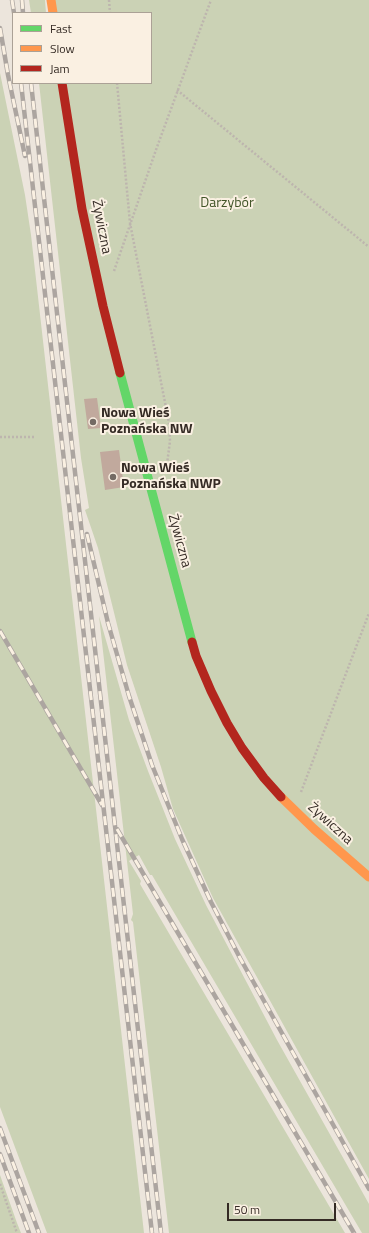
<!DOCTYPE html>
<html>
<head>
<meta charset="utf-8">
<style>
	body { margin:0 }
	#map { position:relative; width:369px; height:1233px; overflow:hidden; background:#ece5dc; font-family:"Titillium Web",sans-serif }
	canvas { display:block }
	.legend { position:absolute; left:12px; top:12px; width:140px; height:72px; box-sizing:border-box; background:#faf0e2; border:1px solid #aba196; margin:0; padding:5px 7px; list-style:none; font-size:12px; color:#342a24 }
	.legend li { display:flex; align-items:center; gap:8px; height:20px }
	.legend b { width:20px; border:1px solid #aba196 }
	.scale { position:absolute; left:227px; top:1203px; width:109px; height:18px; box-sizing:border-box; border:2px solid #342a24; border-top:0; padding-left:5px; font-size:12px; line-height:14px; white-space:nowrap; color:#342a24; -webkit-text-stroke:3px #faf0e2; paint-order:stroke }
</style>
</head>
<body>
<div id="map">
<canvas width="369" height="1233"></canvas>
<ul class="legend">
<li><b style="height:5px;background:#63d668"></b>Fast</li>
<li><b style="height:5px;background:#ff974d"></b>Slow</li>
<li><b style="height:5px;background:#b3261e"></b>Jam</li>
</ul>
<div class="scale">50 m</div>
</div>
<script>
const g = document.querySelector('canvas').getContext('2d');
g.lineJoin = 'round';
function fillPath(path, color) {
  g.fillStyle = color;
  g.fill(path, 'evenodd');
}
function toPath(rows) {
  const path = new Path2D();
  for (const r of rows) {
    path.moveTo(r[0], r[1]);
    for (let i = 2; i < r.length; i += 2) path.lineTo(r[i], r[i + 1]);
  }
  return path;
}
function stroke(path, color, width, dash) {
  g.strokeStyle = color;
  g.lineWidth = width;
  g.lineCap = dash ? 'butt' : 'round';
  g.setLineDash(dash || []);
  g.stroke(path);
}
function drawText(font, color, halo, rows, align = 'center') {
  g.font = font + ' "Titillium Web",sans-serif';
  g.lineWidth = 4;
  g.setLineDash([]);
  g.textBaseline = 'middle';
  g.strokeStyle = halo;
  g.fillStyle = color;
  for (const [text, x, y, turn = 0] of rows) {
    g.save();
    g.translate(x, y);
    g.rotate((+turn || 0) * Math.PI / 180);
    g.textAlign = isNaN(turn) ? turn : align;
    if (halo) g.strokeText(text, 0, 0);
    g.fillText(text, 0, 0);
    g.restore();
  }
}
fillPath(toPath([
	[29,0,45,0,46,13,31,13],
	[51,0,369,0,369,1179,213,898,173,809,161,767,127,665,98,548,85,510,89,508,81,458,39,83,151,83,151,13,53,13],
	[0,73,25,195,31,235,144,1233,47,1233,0,1107],
	[99,616,129,720,148,771,175,839,206,905,277,1040,369,1204,369,1233,362,1233,152,875,150,875,139,855,129,861,141,881,140,884,345,1233,169,1233,133,922,131,920,133,914],
	[0,1175,17,1223,21,1233,0,1233]
]), '#cbd2b5');
fillPath(toPath([
	[97,398,101,428,88,429,84,399],
	[119,450,124,487,105,490,100,452]
]), '#c1a99d');
stroke(toPath([
	[109,0,110,13],
	[117,83,130,223,169,423,170,441,166,472],
	[177,90,369,247],
	[114,271,157,147,211,0],
	[0,437,35,437],
	[301,792,369,613],
	[0,1184,17,1233]
]), '#bdb5ae', 2.5, [2, 2]);
stroke(toPath([
	[120,373,192,642]
]), '#63d668', 9);
stroke(toPath([
	[51,0,53,13],
	[281,797,314,829,369,877]
]), '#ff974d', 9);
stroke(toPath([
	[62,83,82,209,103,306,120,373],
	[192,642,196,656,211,691,227,723,242,748,264,778,281,797]
]), '#b3261e', 9);
const rail = toPath([
	[12,0,14,13],
	[22,0,23,13],
	[0,28,8,75,25,156],
	[21,83,152,1233],
	[31,83,161,1233],
	[87,534,108,623,129,696,152,765,182,839,211,902,240,958,369,1189],
	[0,631,102,805],
	[117,829,354,1233],
	[0,1128,39,1233],
	[0,1154,29,1233]
]);
stroke(rail, '#aca5a0', 4.5);
stroke(rail, '#faf0e2', 3, [9]);
for (const [x, y, r, color] of [
	[93,422,4,"#746b64"],
	[113,477,4,"#746b64"]
]) {
  const dot = new Path2D();
  dot.arc(x, y, r, 0, 2 * Math.PI);
  g.fillStyle = color;
  g.fill(dot);
  stroke(dot, '#faf0e2', 1.5);
}
drawText('14px', '#415427', '#faf0e2', [
	["Darzybór",227,204]
]);
drawText('14px', '#342a24', '#faf0e2', [
	["Żywiczna",101,227,79],
	["Żywiczna",179,541,75],
	["Żywiczna",330,824,42]
]);
drawText('bold 14px', '#342a24', '#faf0e2', [
	["Nowa Wieś",101,414],
	["Poznańska NW",101,430],
	["Nowa Wieś",121,469],
	["Poznańska NWP",121,485]
], 'left');
</script>
</body>
</html>
